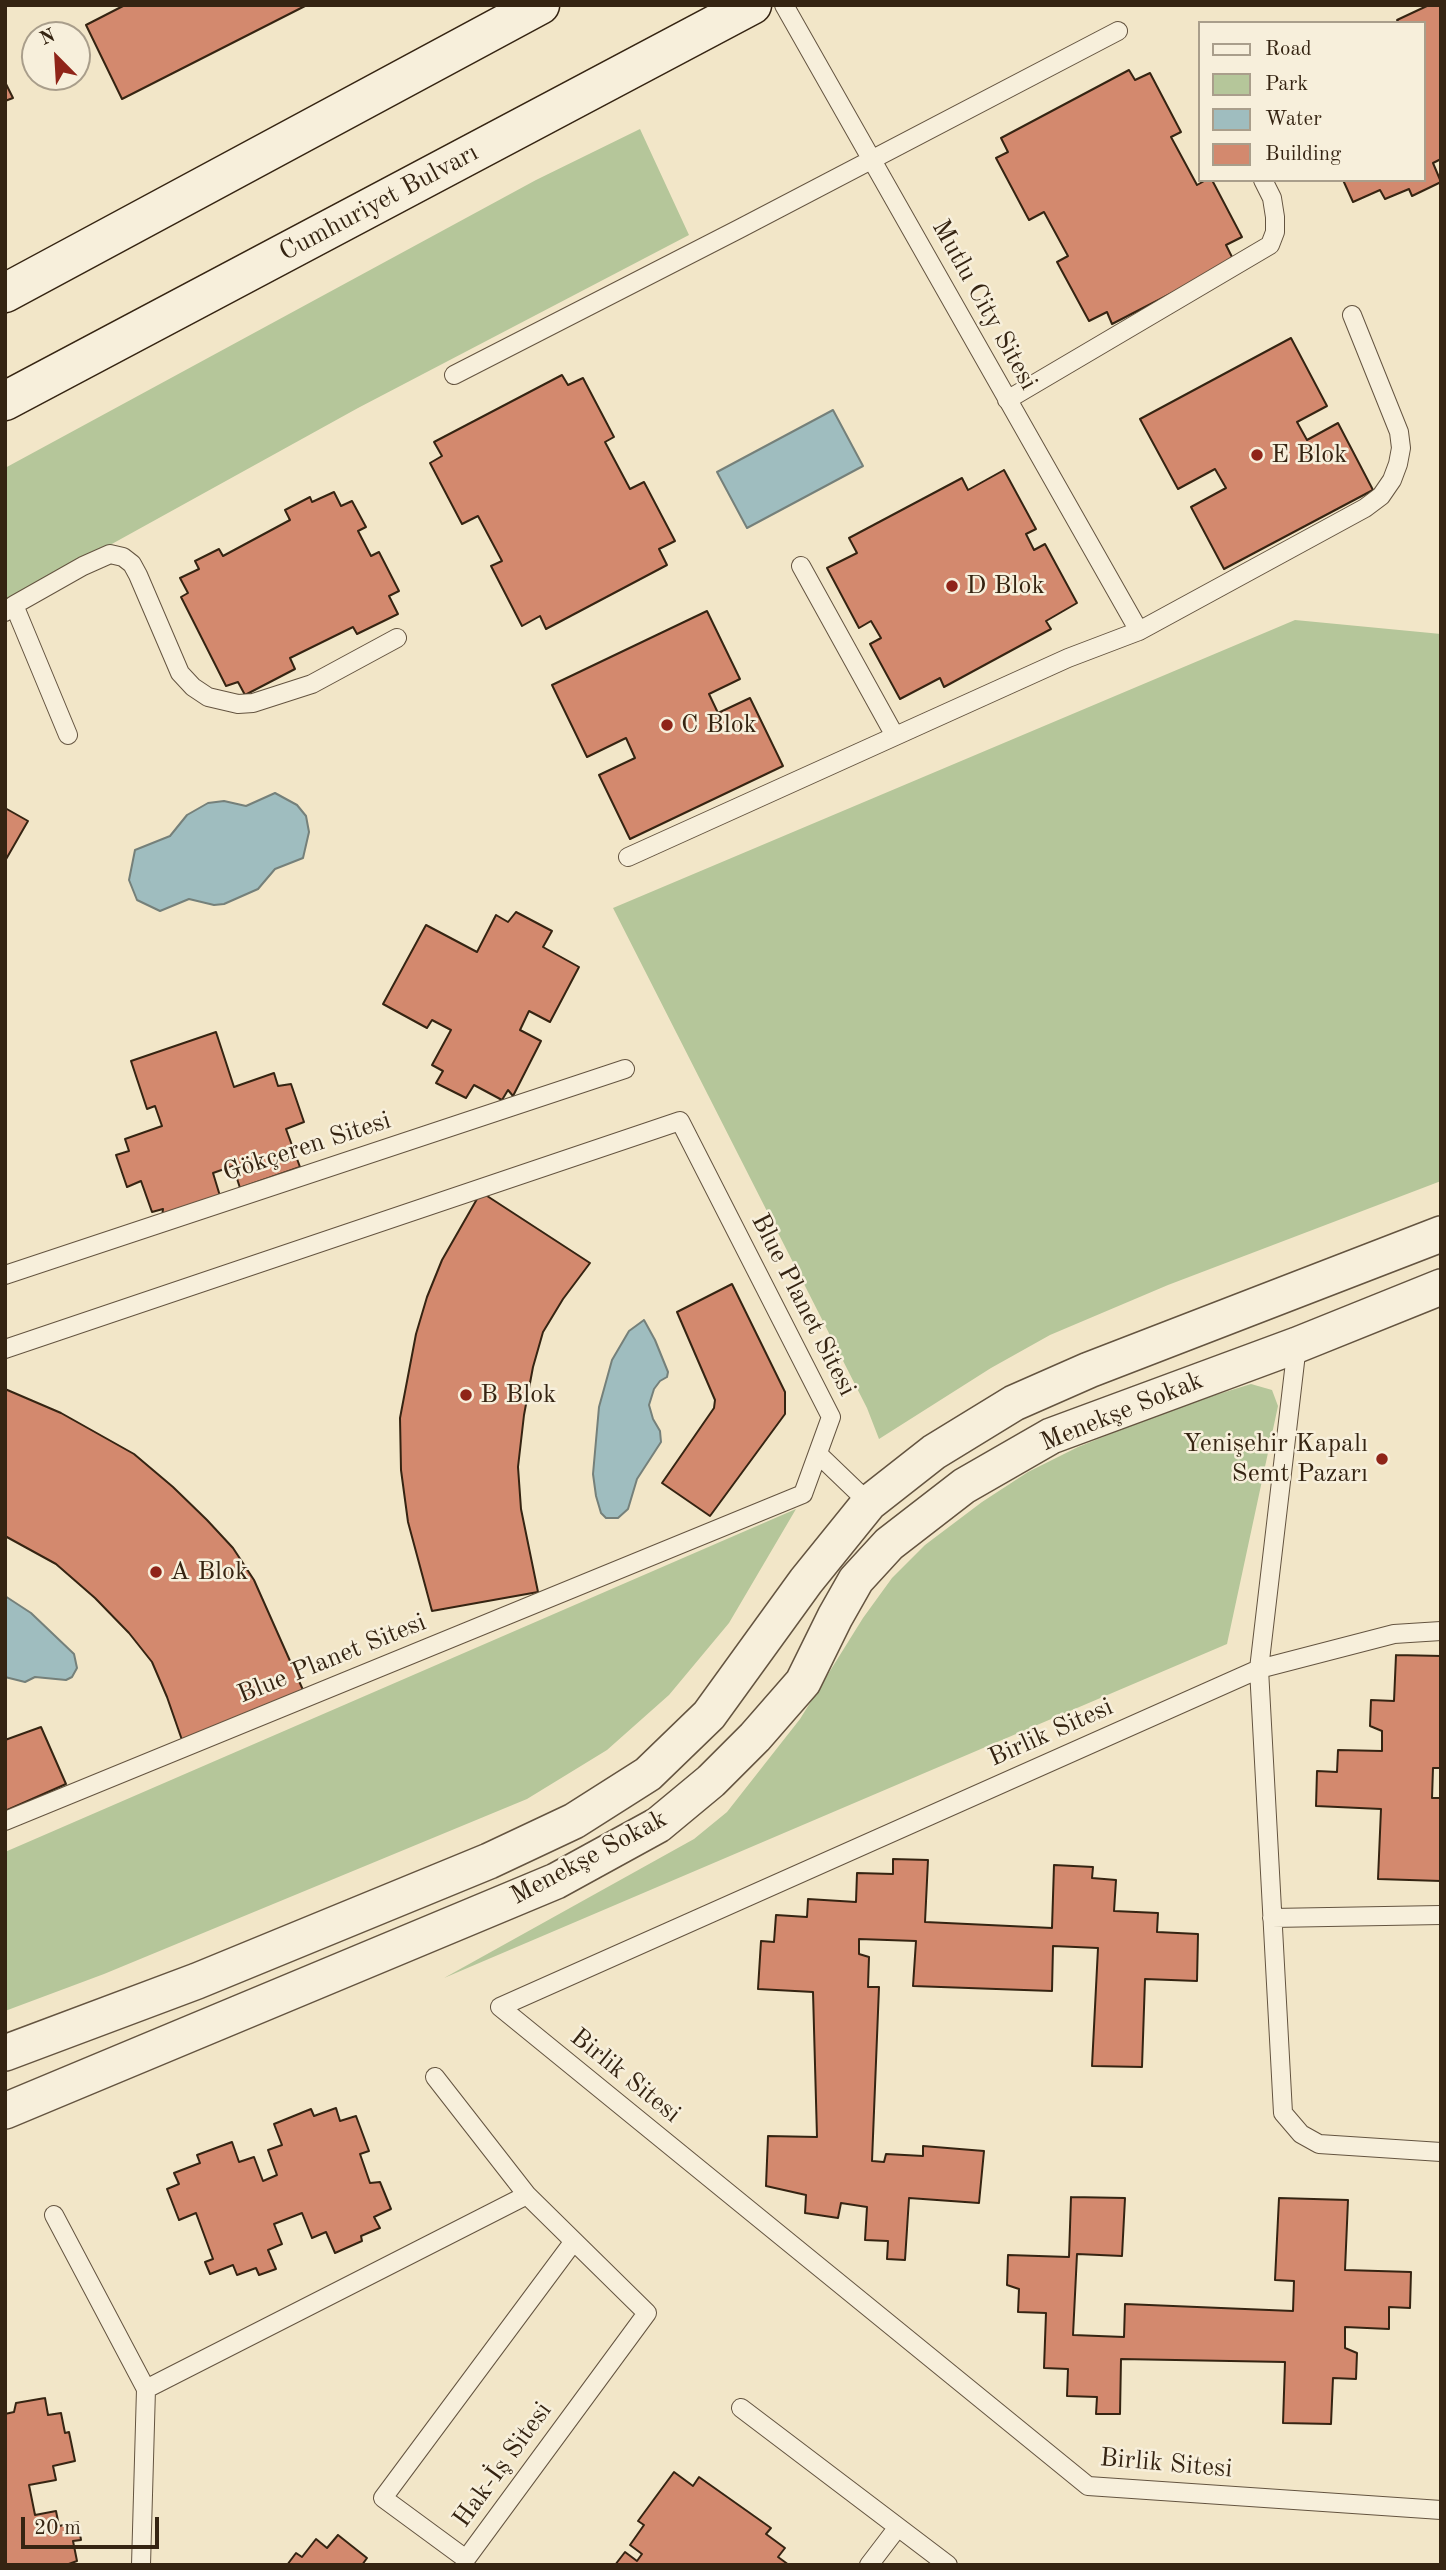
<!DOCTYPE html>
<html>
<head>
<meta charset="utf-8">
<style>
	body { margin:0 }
	#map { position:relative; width:1446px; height:2570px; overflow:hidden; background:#f2e6c8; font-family:"Old Standard TT",serif }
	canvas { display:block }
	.frame { position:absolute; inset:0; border:7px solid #352412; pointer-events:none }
	.legend { position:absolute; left:1198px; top:21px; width:228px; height:161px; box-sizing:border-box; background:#f7efdb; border:2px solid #a99e8b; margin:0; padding:9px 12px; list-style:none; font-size:21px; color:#352412 }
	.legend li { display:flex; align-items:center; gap:14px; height:35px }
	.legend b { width:35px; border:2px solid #a99e8b }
	.north { position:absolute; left:21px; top:21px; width:70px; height:70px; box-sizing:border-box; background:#f7efdb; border:2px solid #a99e8b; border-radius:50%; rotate:336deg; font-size:19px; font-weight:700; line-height:28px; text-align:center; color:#352412 }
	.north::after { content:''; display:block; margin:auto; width:24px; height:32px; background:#8f2418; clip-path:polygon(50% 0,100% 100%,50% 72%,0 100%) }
	.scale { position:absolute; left:21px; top:2517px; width:138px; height:32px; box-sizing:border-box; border:4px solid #352412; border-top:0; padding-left:9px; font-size:21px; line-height:24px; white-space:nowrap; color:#352412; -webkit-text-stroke:5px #f7efdb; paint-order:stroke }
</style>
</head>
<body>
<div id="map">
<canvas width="1446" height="2570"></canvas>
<div class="frame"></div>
<ul class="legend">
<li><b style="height:9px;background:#f7efdb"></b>Road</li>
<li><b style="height:19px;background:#b5c69a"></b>Park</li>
<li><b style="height:19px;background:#9fbdbf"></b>Water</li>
<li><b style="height:19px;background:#d3896e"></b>Building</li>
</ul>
<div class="north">N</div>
<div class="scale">20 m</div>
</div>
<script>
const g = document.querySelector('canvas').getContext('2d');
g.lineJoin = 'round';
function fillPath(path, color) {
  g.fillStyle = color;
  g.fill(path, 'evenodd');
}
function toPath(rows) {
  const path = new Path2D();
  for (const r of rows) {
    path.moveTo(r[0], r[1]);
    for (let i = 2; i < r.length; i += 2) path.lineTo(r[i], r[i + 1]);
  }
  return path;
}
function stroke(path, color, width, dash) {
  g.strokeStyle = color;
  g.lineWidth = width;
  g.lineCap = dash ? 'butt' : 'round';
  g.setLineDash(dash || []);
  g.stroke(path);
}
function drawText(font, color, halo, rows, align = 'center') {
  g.font = font + ' "Old Standard TT",serif';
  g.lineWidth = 5;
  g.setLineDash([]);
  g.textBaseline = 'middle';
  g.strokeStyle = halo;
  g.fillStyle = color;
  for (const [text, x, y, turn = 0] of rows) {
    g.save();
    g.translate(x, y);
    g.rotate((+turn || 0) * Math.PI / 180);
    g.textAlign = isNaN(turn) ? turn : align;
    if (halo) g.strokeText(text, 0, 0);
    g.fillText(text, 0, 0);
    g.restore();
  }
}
fillPath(toPath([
	[640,129,689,235,358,408,5,603,5,468,536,180],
	[1295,620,1441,634,1441,1181,1168,1285,1050,1335,991,1368,879,1439,867,1408,613,908],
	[1251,1384,1272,1390,1278,1406,1227,1644,444,1978,694,1839,727,1812,800,1719,863,1618,892,1578,925,1545,982,1502,1028,1472,1078,1447,1180,1406],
	[796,1509,729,1623,669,1695,607,1750,527,1799,104,1974,5,2011,5,1852]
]), '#b5c69a');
const water = toPath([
	[833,410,863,466,747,528,717,472,833,410],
	[275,793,297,805,306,816,309,832,303,858,275,869,258,889,224,904,214,905,189,899,160,911,137,900,129,880,135,850,170,836,187,815,208,803,224,801,246,806,275,793],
	[644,1320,655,1340,668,1372,667,1377,660,1381,654,1389,649,1405,653,1419,660,1431,661,1442,637,1479,628,1509,618,1518,606,1518,601,1513,596,1496,593,1474,599,1407,612,1360,629,1331,644,1320],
	[5,1596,31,1613,74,1654,77,1668,72,1677,66,1680,35,1677,25,1682,5,1677,5,1596]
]);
fillPath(water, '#9fbdbf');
stroke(water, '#75807a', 2);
const building = toPath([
	[125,5,307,5,122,99,86,25,125,5],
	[1429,5,1441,5,1441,159,1433,163,1441,182,1412,196,1409,189,1385,199,1380,190,1353,202,1343,180,1423,180,1423,23,1399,23,1397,20,1429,5],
	[1129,70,1135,80,1150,73,1181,132,1171,137,1197,185,1206,180,1212,180,1242,237,1226,245,1234,261,1112,324,1107,312,1089,321,1057,262,1068,256,1044,212,1029,220,996,158,1008,152,1001,138,1129,70],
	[5,82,13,98,5,101,5,82],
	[1291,338,1327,406,1297,422,1307,440,1338,423,1373,490,1224,569,1191,507,1226,488,1215,469,1178,489,1140,419,1291,338],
	[562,375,568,385,583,378,614,437,605,442,630,489,644,482,675,541,659,549,667,565,546,629,540,616,522,626,491,566,502,561,478,516,462,524,430,463,442,456,434,442,562,375],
	[1004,470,1036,529,1026,534,1034,550,1045,544,1077,603,1046,621,1051,629,944,687,940,678,900,699,870,644,881,638,871,621,859,628,827,568,857,553,849,538,962,478,968,490,1004,470],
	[334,492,341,506,352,501,366,527,358,531,371,556,379,552,399,591,389,596,398,614,357,634,353,627,290,658,295,669,245,695,238,682,226,686,181,597,188,593,180,578,199,569,195,561,219,549,223,556,290,520,285,510,310,497,312,502,334,492],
	[707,611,740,679,709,694,718,713,750,698,783,766,630,839,599,775,635,758,626,738,587,757,552,685,707,611],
	[5,808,28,821,5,861,5,808],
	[516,912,552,931,543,947,579,967,550,1022,529,1011,520,1030,541,1041,513,1096,508,1090,502,1100,474,1085,466,1098,436,1083,443,1071,432,1065,451,1030,432,1020,427,1028,383,1004,426,925,477,952,496,915,508,922,516,912],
	[216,1032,234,1087,274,1073,278,1086,291,1084,304,1122,286,1129,300,1167,240,1188,233,1166,213,1173,220,1196,162,1217,163,1209,152,1212,141,1181,127,1187,116,1155,129,1151,125,1139,162,1126,155,1106,147,1109,131,1061,216,1032],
	[481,1192,590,1263,563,1299,543,1332,533,1367,524,1415,518,1467,521,1509,538,1592,432,1611,408,1522,401,1470,400,1418,416,1334,427,1297,442,1260,481,1192],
	[732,1284,785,1392,785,1414,710,1516,662,1483,714,1408,715,1400,677,1312,732,1284],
	[5,1389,61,1413,134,1454,173,1487,207,1520,233,1548,254,1580,303,1690,182,1740,167,1697,152,1662,129,1633,95,1598,56,1564,5,1536,5,1389],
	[1396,1655,1441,1656,1441,1768,1433,1768,1432,1798,1441,1798,1441,1881,1378,1879,1381,1809,1316,1806,1317,1771,1337,1772,1338,1750,1382,1751,1382,1731,1370,1726,1371,1700,1394,1701,1396,1655],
	[41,1727,66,1784,5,1811,5,1740,41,1727],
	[893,1859,928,1860,925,1922,1052,1928,1054,1865,1093,1867,1092,1878,1116,1880,1114,1911,1158,1913,1157,1932,1198,1934,1197,1981,1145,1979,1142,2067,1092,2066,1098,1948,1053,1946,1052,1991,913,1986,916,1941,859,1939,859,1954,869,1957,868,1987,879,1987,872,2161,884,2162,886,2154,923,2156,923,2146,984,2151,979,2203,909,2198,905,2260,887,2259,888,2241,865,2240,867,2207,841,2203,838,2218,805,2213,806,2195,766,2186,768,2136,817,2137,813,1992,758,1989,761,1941,774,1942,776,1915,807,1917,808,1899,856,1902,857,1873,893,1874,893,1859],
	[336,2108,340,2121,356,2116,369,2151,360,2154,370,2183,380,2182,391,2209,374,2217,380,2228,361,2236,362,2241,335,2253,326,2232,312,2238,302,2213,274,2224,282,2244,268,2250,276,2269,259,2275,256,2268,237,2275,233,2265,210,2274,205,2262,213,2259,196,2213,179,2220,167,2189,179,2184,174,2173,200,2163,197,2155,232,2142,239,2162,254,2157,263,2181,277,2175,268,2150,282,2145,274,2124,311,2109,314,2116,336,2108],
	[1071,2197,1125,2198,1122,2256,1077,2254,1073,2335,1124,2337,1125,2304,1293,2311,1294,2281,1275,2280,1279,2198,1348,2200,1345,2270,1411,2272,1410,2308,1389,2307,1389,2329,1345,2327,1345,2348,1357,2353,1356,2379,1333,2378,1331,2424,1283,2423,1285,2362,1121,2359,1120,2414,1096,2414,1097,2397,1067,2396,1068,2369,1044,2368,1046,2313,1018,2312,1019,2289,1007,2285,1008,2255,1069,2257,1071,2197],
	[45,2398,48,2415,61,2413,65,2433,69,2432,75,2461,53,2466,56,2480,29,2485,35,2515,56,2511,59,2526,78,2522,81,2540,73,2541,77,2561,66,2565,5,2565,5,2414,14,2412,16,2403,45,2398],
	[674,2472,693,2486,699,2477,771,2528,766,2534,785,2548,778,2557,789,2565,615,2565,625,2552,637,2561,642,2554,630,2545,644,2525,638,2521,674,2472],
	[338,2535,367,2558,362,2565,287,2565,296,2553,302,2557,316,2539,327,2548,338,2535]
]);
fillPath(building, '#d3896e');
stroke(building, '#352412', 2);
const lane = toPath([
	[784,5,1139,631],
	[454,375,739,229,1118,31],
	[1007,400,1270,245,1275,232,1275,217,1272,198,1263,180],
	[801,566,895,736],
	[14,605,83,566,110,554,123,557,132,564,138,575,180,673,193,687,208,697,238,704,253,703,312,684,397,638],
	[5,612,14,605,68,735],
	[628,857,1068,658,1139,631,1365,508,1381,496,1392,480,1398,464,1401,448,1399,432,1352,315],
	[5,1275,625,1069],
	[1297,1345,1259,1669,1283,2113,1301,2134,1319,2144,1441,2152],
	[5,1349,680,1121,831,1417,803,1494,5,1821],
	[818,1454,869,1503],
	[1441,1631,1394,1634,1259,1669,500,2007,1088,2486,1441,2510],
	[1272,1918,1441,1915],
	[435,2077,527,2195],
	[54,2215,146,2389],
	[741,2408,948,2565],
	[141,2565,146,2389,527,2195,647,2313,466,2559,383,2498,574,2241],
	[869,2565,898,2527]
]);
const street = toPath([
	[5,2053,197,1981,489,1861,574,1821,648,1774,709,1715,806,1581,869,1503,934,1452,1014,1403,1089,1370,1441,1234],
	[5,2111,556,1881,658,1825,711,1781,755,1737,803,1682,835,1617,856,1580,889,1544,964,1486,1051,1436,1297,1345,1441,1287]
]);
const secondary = toPath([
	[5,293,540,5],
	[5,401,752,5]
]);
stroke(lane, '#645440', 20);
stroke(street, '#645440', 38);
stroke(secondary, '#352412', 41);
stroke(lane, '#f7efdb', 18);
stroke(street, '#f7efdb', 35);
stroke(secondary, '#f7efdb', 38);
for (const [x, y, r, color] of [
	[1257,455,7,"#8f2418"],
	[952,586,7,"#8f2418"],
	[667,725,7,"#8f2418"],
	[466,1395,7,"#8f2418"],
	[1382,1459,7,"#8f2418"],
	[156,1572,7,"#8f2418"]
]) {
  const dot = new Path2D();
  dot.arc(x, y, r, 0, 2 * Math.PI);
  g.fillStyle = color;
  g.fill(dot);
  stroke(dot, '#f7efdb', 2.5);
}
drawText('26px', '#352412', '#f7efdb', [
	["Cumhuriyet Bulvarı",379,203,-28],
	["Mutlu City Sitesi",984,305,61],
	["Gökçeren Sitesi",307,1147,-18],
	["Blue Planet Sitesi",803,1305,63],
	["Menekşe Sokak",1122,1412,-22],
	["Blue Planet Sitesi",332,1659,-22],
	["Birlik Sitesi",1051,1733,-24],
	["Menekşe Sokak",589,1858,-28],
	["Birlik Sitesi",625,2076,39],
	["Birlik Sitesi",1166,2464,5],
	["Hak-İş Sitesi",503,2465,-54]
]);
drawText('26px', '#352412', '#f7efdb', [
	["E Blok",1271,455],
	["D Blok",966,586],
	["C Blok",681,725],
	["B Blok",480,1395],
	["Yenişehir Kapalı",1368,1444,"right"],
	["Semt Pazarı",1368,1474,"right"],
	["A Blok",170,1572]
], 'left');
</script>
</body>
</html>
